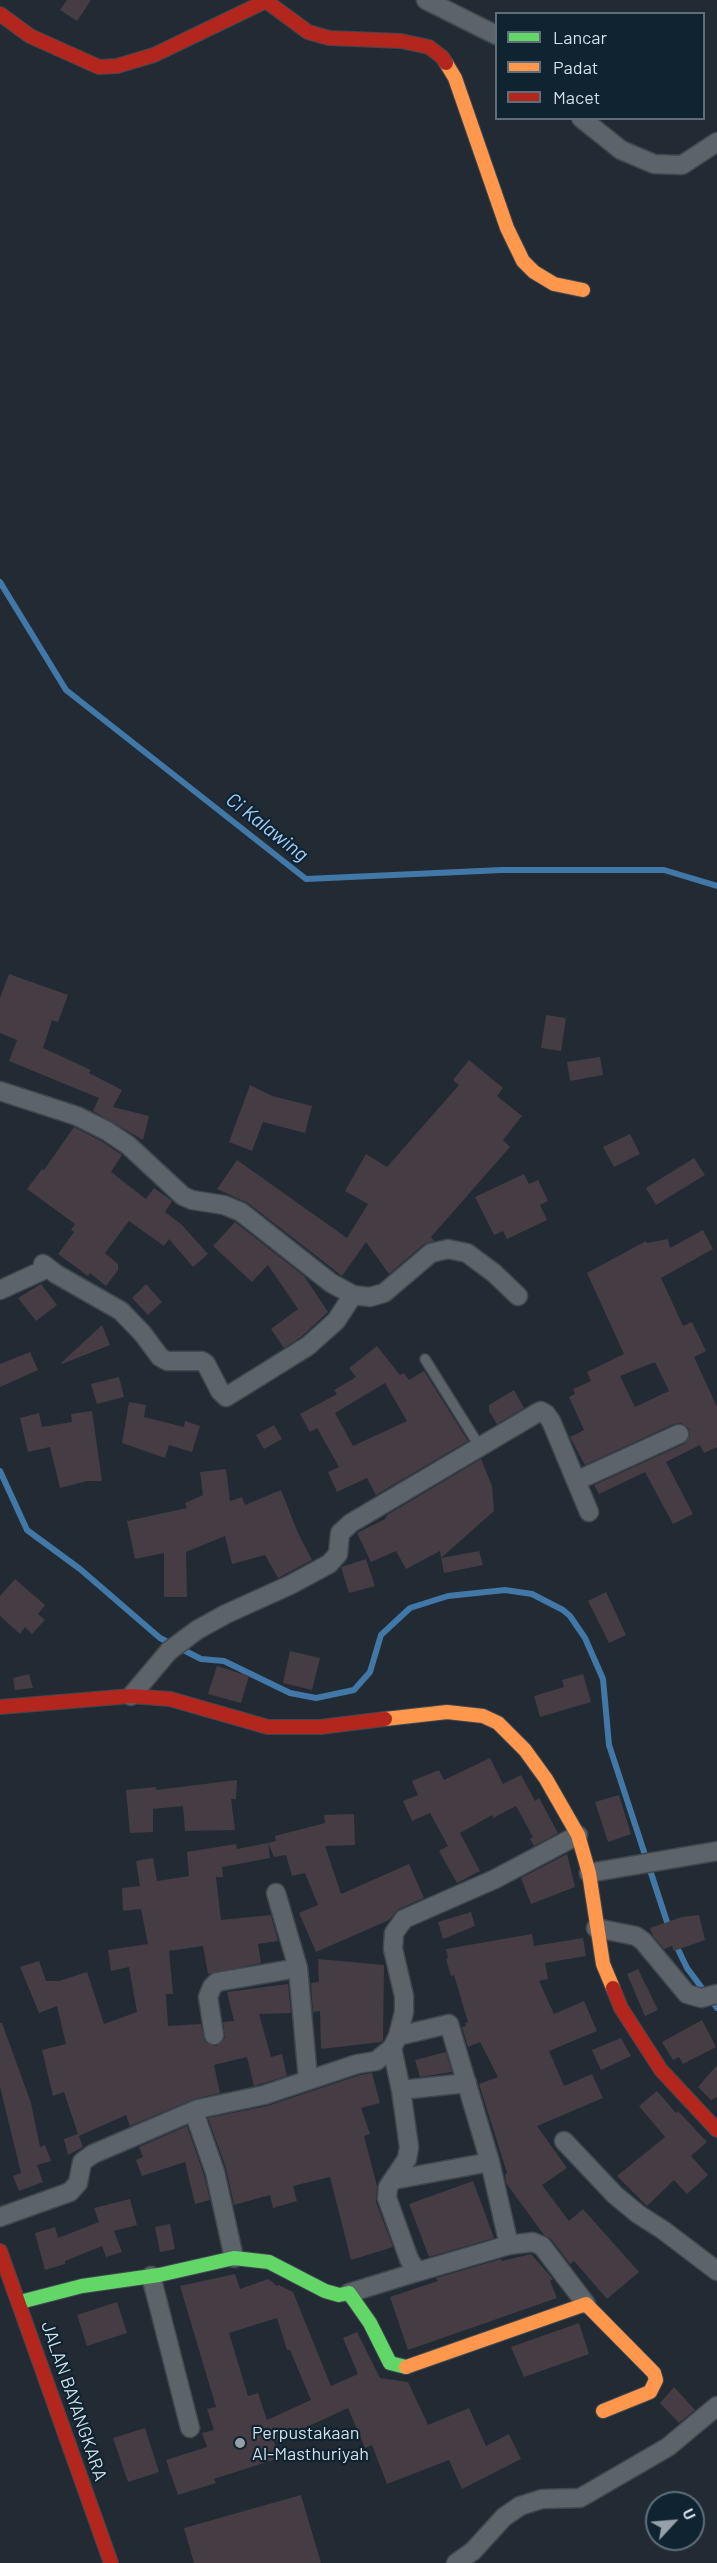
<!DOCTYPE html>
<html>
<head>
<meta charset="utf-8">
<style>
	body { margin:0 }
	#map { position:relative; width:717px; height:2563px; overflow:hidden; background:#222b33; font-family:Barlow,sans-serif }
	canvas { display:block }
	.legend { position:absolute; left:495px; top:12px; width:210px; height:108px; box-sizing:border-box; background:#102331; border:2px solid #5e6e7b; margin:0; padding:8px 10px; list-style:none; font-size:18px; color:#d3dfe9 }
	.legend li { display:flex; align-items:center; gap:12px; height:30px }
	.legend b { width:30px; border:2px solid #5e6e7b }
	.north { position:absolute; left:645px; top:2491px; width:60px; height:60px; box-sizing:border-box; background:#102331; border:2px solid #5e6e7b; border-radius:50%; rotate:64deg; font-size:16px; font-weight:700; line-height:24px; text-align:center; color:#d3dfe9 }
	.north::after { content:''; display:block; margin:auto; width:21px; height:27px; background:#95a0a9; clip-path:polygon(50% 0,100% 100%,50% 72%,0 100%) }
</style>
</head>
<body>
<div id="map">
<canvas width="717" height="2563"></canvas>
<ul class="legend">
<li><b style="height:8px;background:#63d668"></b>Lancar</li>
<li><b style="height:8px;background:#ff974d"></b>Padat</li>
<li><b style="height:8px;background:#b3261e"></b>Macet</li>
</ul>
<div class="north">U</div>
</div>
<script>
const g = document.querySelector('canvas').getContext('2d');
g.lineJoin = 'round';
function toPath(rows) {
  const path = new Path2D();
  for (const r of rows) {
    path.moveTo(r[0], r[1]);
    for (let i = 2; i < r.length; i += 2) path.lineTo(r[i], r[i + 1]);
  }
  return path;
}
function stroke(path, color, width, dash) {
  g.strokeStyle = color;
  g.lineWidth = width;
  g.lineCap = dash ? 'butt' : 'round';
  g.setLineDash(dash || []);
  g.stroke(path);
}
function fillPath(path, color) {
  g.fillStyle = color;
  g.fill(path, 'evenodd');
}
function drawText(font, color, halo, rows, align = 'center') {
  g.font = font + ' Barlow,sans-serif';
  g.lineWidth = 4.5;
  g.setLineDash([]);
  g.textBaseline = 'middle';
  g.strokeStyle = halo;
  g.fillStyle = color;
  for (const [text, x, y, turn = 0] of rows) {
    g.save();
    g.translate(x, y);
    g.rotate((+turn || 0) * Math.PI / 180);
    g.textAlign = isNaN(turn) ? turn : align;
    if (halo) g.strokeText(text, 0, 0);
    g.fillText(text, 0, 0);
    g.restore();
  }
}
stroke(toPath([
	[0,582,66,690,306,879,502,870,664,870,717,886],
	[0,1471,27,1530,80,1569,160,1638,201,1659,224,1661,290,1693,316,1698,354,1690,370,1672,381,1635,410,1608,448,1596,505,1590,532,1594,563,1610,570,1616,585,1638,603,1679,609,1745,669,1928],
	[675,1943,687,1968,717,2008]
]), '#4178a7', 6);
fillPath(toPath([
	[67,0,91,0,77,21,60,10],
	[9,974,68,995,58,1022,52,1020,43,1048,91,1070,89,1073,122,1090,113,1107,149,1116,143,1140,93,1111,99,1098,9,1061,17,1040,0,1033,0,998],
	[546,1015,566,1018,561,1051,541,1048],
	[600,1057,603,1075,570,1081,567,1062],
	[469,1060,503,1088,497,1096,522,1116,503,1140,510,1147,431,1237,434,1241,424,1244,389,1274,366,1242,342,1276,248,1203,217,1189,237,1160,347,1238,368,1204,345,1191,366,1154,387,1167,459,1085,453,1080],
	[250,1085,272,1096,312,1106,305,1133,263,1122,252,1151,229,1142],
	[74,1127,101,1141,122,1155,111,1172,146,1199,154,1188,172,1201,165,1212,182,1225,208,1254,193,1267,169,1239,164,1246,129,1221,105,1253,118,1264,118,1270,106,1286,90,1273,88,1276,58,1254,74,1232,71,1230,75,1224,27,1189,42,1169,44,1170],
	[630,1134,640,1154,614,1167,603,1147],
	[694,1158,705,1175,656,1205,646,1188],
	[524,1174,529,1184,538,1180,548,1201,540,1205,547,1220,507,1239,503,1231,494,1235,475,1197],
	[235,1222,304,1276,328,1312,301,1337,284,1348,271,1329,298,1309,268,1265,252,1282,213,1246],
	[703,1230,713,1249,661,1278,683,1326,692,1322,706,1351,694,1357,717,1407,717,1447,704,1453,700,1445,666,1462,693,1514,673,1524,645,1472,599,1494,594,1485,684,1444,690,1436,689,1429,681,1423,674,1424,585,1465,570,1437,584,1430,569,1397,575,1394,573,1389,591,1381,587,1372,624,1354,587,1273,646,1241,647,1243,668,1239,670,1248],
	[655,1362,669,1391,635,1407,620,1376],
	[41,1284,57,1305,36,1321,18,1298],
	[146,1284,162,1302,148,1315,132,1298],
	[102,1325,110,1345,62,1364,61,1363],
	[377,1346,400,1375,404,1373,409,1380,424,1371,468,1441,376,1495,367,1478,337,1492,328,1472,339,1467,317,1428,310,1432,300,1414,337,1394,334,1390,356,1377,349,1368],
	[385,1383,407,1421,353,1446,335,1413],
	[30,1352,38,1370,0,1387,0,1364],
	[119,1377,124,1397,97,1404,91,1384],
	[514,1390,524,1408,497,1424,489,1411,489,1405],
	[129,1402,146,1405,144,1417,184,1427,185,1421,200,1426,192,1452,169,1445,165,1458,122,1443],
	[92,1411,102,1481,87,1481,60,1488,50,1447,28,1452,20,1418,39,1413,42,1427,72,1422,71,1414],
	[274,1425,282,1439,264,1449,256,1435],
	[481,1459,492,1486,494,1511,441,1558,479,1551,483,1565,444,1573,440,1551,406,1569,396,1551,371,1562,357,1533,385,1519,387,1515],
	[226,1469,230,1501,242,1497,245,1505,281,1490,298,1533,312,1560,278,1578,265,1555,232,1564,225,1536,186,1552,187,1597,164,1597,164,1553,135,1559,127,1521,187,1508,185,1503,203,1495,200,1472],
	[366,1559,375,1586,349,1593,341,1567],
	[15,1579,45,1605,38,1614,45,1620,32,1634,25,1627,20,1634,0,1616,0,1596],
	[606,1592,626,1635,609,1643,588,1601],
	[290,1651,320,1658,312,1690,283,1683],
	[217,1666,249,1676,241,1703,208,1694],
	[29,1674,33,1688,15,1690,13,1678],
	[583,1674,591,1702,540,1717,534,1696,564,1687,562,1680],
	[490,1758,503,1784,521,1775,535,1801,539,1798,558,1833,534,1846,530,1839,533,1837,516,1806,493,1818,492,1815,460,1833,480,1871,457,1883,439,1851,448,1846,430,1813,412,1821,403,1801,418,1795,412,1781,439,1770,444,1780],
	[237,1780,236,1799,231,1799,235,1830,185,1831,183,1806,153,1809,153,1832,130,1833,126,1790,156,1787,156,1790],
	[619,1795,631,1834,608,1842,595,1802],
	[354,1814,355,1845,325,1846,341,1894,409,1864,424,1898,399,1909,389,1920,316,1952,299,1913,318,1905,305,1873,292,1876,286,1855,274,1857,268,1843,276,1841,275,1836,325,1823,324,1815],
	[268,1843,270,1858,222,1867,223,1877,216,1877,221,1920,271,1915,278,1941,258,1944,261,1963,208,1974,203,1946,169,1951,173,1994,166,1994,168,2026,201,2024,205,2042,216,2046,225,2038,223,2022,234,2021,227,1992,288,1984,291,2013,259,2014,271,2057,282,2054,287,2076,254,2086,247,2057,214,2065,220,2093,194,2099,130,2126,126,2115,79,2136,83,2147,68,2155,64,2139,78,2134,64,2092,53,2096,42,2050,66,2044,57,2006,39,2013,20,1967,39,1961,46,1981,59,1981,87,1972,104,2024,137,2012,129,1967,111,1971,108,1950,148,1944,141,1909,123,1911,122,1888,140,1886,136,1861,153,1858,157,1881,189,1876,187,1852,236,1844,237,1849],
	[567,1854,575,1887,531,1904,521,1878],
	[471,1912,475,1926,443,1939,438,1922],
	[699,1915,705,1940,674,1951,672,1946,664,1949,653,1936,650,1928,682,1917],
	[532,1934,534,1946,583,1938,586,1956,545,1963,548,1979,539,1981,554,2014,584,2001,597,2031,549,2051,564,2086,592,2074,603,2098,537,2126,567,2168,542,2185,569,2221,583,2209,639,2272,607,2299,574,2261,570,2264,551,2239,544,2235,506,2183,505,2175,507,2173,479,2084,498,2077,480,2042,468,2047,462,2027,466,2026,465,2023,468,2022,454,1975,451,1976,446,1959,448,1958,446,1949],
	[318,1959,384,1965,383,2040,381,2042,321,2049,320,2011,313,2012,311,1983,319,1982],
	[638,1969,658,2010,645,2016,627,1974],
	[702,2020,716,2047,683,2064,679,2057,673,2060,662,2042],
	[0,2023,2,2023,31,2103,40,2147,45,2145,51,2161,37,2165,43,2182,19,2191,13,2176,21,2173,0,2087],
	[621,2038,631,2056,601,2070,592,2050],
	[446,2052,452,2072,420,2077,415,2060],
	[717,2065,717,2097,711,2100,698,2087],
	[372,2073,380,2103,361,2108,370,2134,364,2136,377,2186,376,2202,393,2247,351,2260,330,2177,293,2186,297,2201,273,2208,270,2195,234,2205,226,2168,208,2118,267,2106,360,2075],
	[657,2091,676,2113,678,2111,707,2142,691,2156,708,2175,687,2194,674,2180,647,2206,617,2176,665,2137,639,2106],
	[187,2126,204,2175,210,2200,195,2204,185,2162,142,2176,136,2160,143,2157,139,2147],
	[473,2181,494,2238,429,2257,409,2204],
	[130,2199,137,2225,114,2231,122,2252,106,2257,102,2246,65,2261,65,2264,45,2270,35,2233,55,2227,58,2238,99,2222,94,2208],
	[170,2224,175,2249,160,2252,155,2227],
	[531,2254,553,2279,550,2281,557,2298,408,2350,390,2297,438,2281,436,2278,501,2259,502,2261],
	[235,2274,240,2289,268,2279,274,2283,276,2286,279,2285,293,2292,331,2386,358,2374,343,2338,357,2332,380,2378,408,2382,428,2425,469,2408,486,2446,509,2434,521,2459,462,2489,449,2460,387,2484,372,2445,365,2448,348,2408,274,2442,279,2458,214,2479,216,2483,178,2495,166,2460,207,2447,202,2433,214,2430,207,2409,216,2407,180,2286],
	[277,2318,287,2350,290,2350,311,2400,267,2420,258,2393,248,2396,229,2333],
	[117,2302,127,2333,87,2346,77,2315],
	[579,2323,589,2354,524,2377,511,2347],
	[674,2387,695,2410,679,2423,660,2403],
	[145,2428,159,2472,128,2482,113,2438],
	[301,2495,321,2563,194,2563,184,2528]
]), '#453c44');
const lane = toPath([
	[425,1359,480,1447]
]);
const street = toPath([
	[426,0,496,35],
	[581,118,621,150,654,164,682,165,717,142],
	[0,1091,77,1116,107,1131,128,1145,183,1196,192,1200,224,1205,241,1212,331,1283,353,1295,370,1297,384,1293,431,1253,448,1249,467,1253,494,1273,518,1296],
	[43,1264,56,1274,121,1311,143,1334,160,1357,167,1361,202,1361,206,1364,220,1391,226,1397,308,1346,336,1321,353,1295],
	[0,1290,48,1268],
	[576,1481,679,1434],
	[131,1696,169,1651,197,1630,226,1614,290,1585,329,1564,338,1554,340,1533,351,1523,537,1413,541,1411,546,1414,551,1421,589,1512],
	[589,1873,717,1851],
	[276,1893,298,1968,308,2079],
	[596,1928,636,1936,643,1941,687,1994,701,1998,717,1994],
	[214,2035,208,1997,212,1987,217,1982,298,1968],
	[398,2036,449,2024,490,2162,509,2245],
	[401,2090,467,2083],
	[194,2112,215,2172,234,2258],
	[564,2141,615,2195,638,2214,663,2230,717,2271],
	[393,2180,490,2162],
	[0,2217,70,2192,78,2183,82,2162,93,2154,198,2109,264,2095,357,2064,376,2061,392,2048],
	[417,2272,509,2245,533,2242,542,2246,586,2304],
	[151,2276,190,2428],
	[349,2293,417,2272,409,2259,387,2198,388,2187,407,2159,409,2147,401,2090,392,2048,398,2036,404,2012,404,1996,393,1949,394,1933,404,1919,495,1879,578,1835],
	[456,2563,473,2551,504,2517,520,2506,542,2499,580,2498,668,2447,717,2406]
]);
const fast = toPath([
	[20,2302,82,2286,159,2275,234,2258,269,2262,325,2291,339,2295,349,2293,370,2323,390,2363,406,2367]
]);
const slow = toPath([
	[446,63,455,78,507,228,523,261,534,272,554,284,583,290],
	[385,1719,447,1712,483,1716,498,1723,525,1750,546,1779,578,1835,589,1873,603,1964,613,1988],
	[406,2367,586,2304,654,2373,656,2380,650,2392,603,2411]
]);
const jam = toPath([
	[0,14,30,36,99,67,117,66,154,55,266,1,308,32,329,38,401,41,429,47,442,57,446,63],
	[0,1707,131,1696,170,1699,268,1727,320,1727,385,1719],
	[613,1988,621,2008,661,2070,717,2130],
	[0,2251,111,2563]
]);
stroke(lane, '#40484f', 12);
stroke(street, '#40484f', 21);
stroke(fast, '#40484f', 16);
stroke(slow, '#40484f', 16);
stroke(jam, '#40484f', 16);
stroke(lane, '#5c646a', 9);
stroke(street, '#5c646a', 18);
stroke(fast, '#63d668', 14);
stroke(slow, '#ff974d', 14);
stroke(jam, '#b3261e', 14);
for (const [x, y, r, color] of [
	[240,2443,6,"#95a0a9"]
]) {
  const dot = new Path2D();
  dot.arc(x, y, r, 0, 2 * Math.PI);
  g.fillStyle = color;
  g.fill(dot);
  stroke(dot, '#102331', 2);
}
drawText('18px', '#d3dfe9', '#102331', [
	["JALAN BAYANGKARA",74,2401,71]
]);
drawText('18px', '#d3dfe9', '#102331', [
	["Perpustakaan",252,2433],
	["Al-Masthuriyah",252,2454]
], 'left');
drawText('italic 20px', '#a2d2fc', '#102331', [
	["Ci Kalawing",267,827,38]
]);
</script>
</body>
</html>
